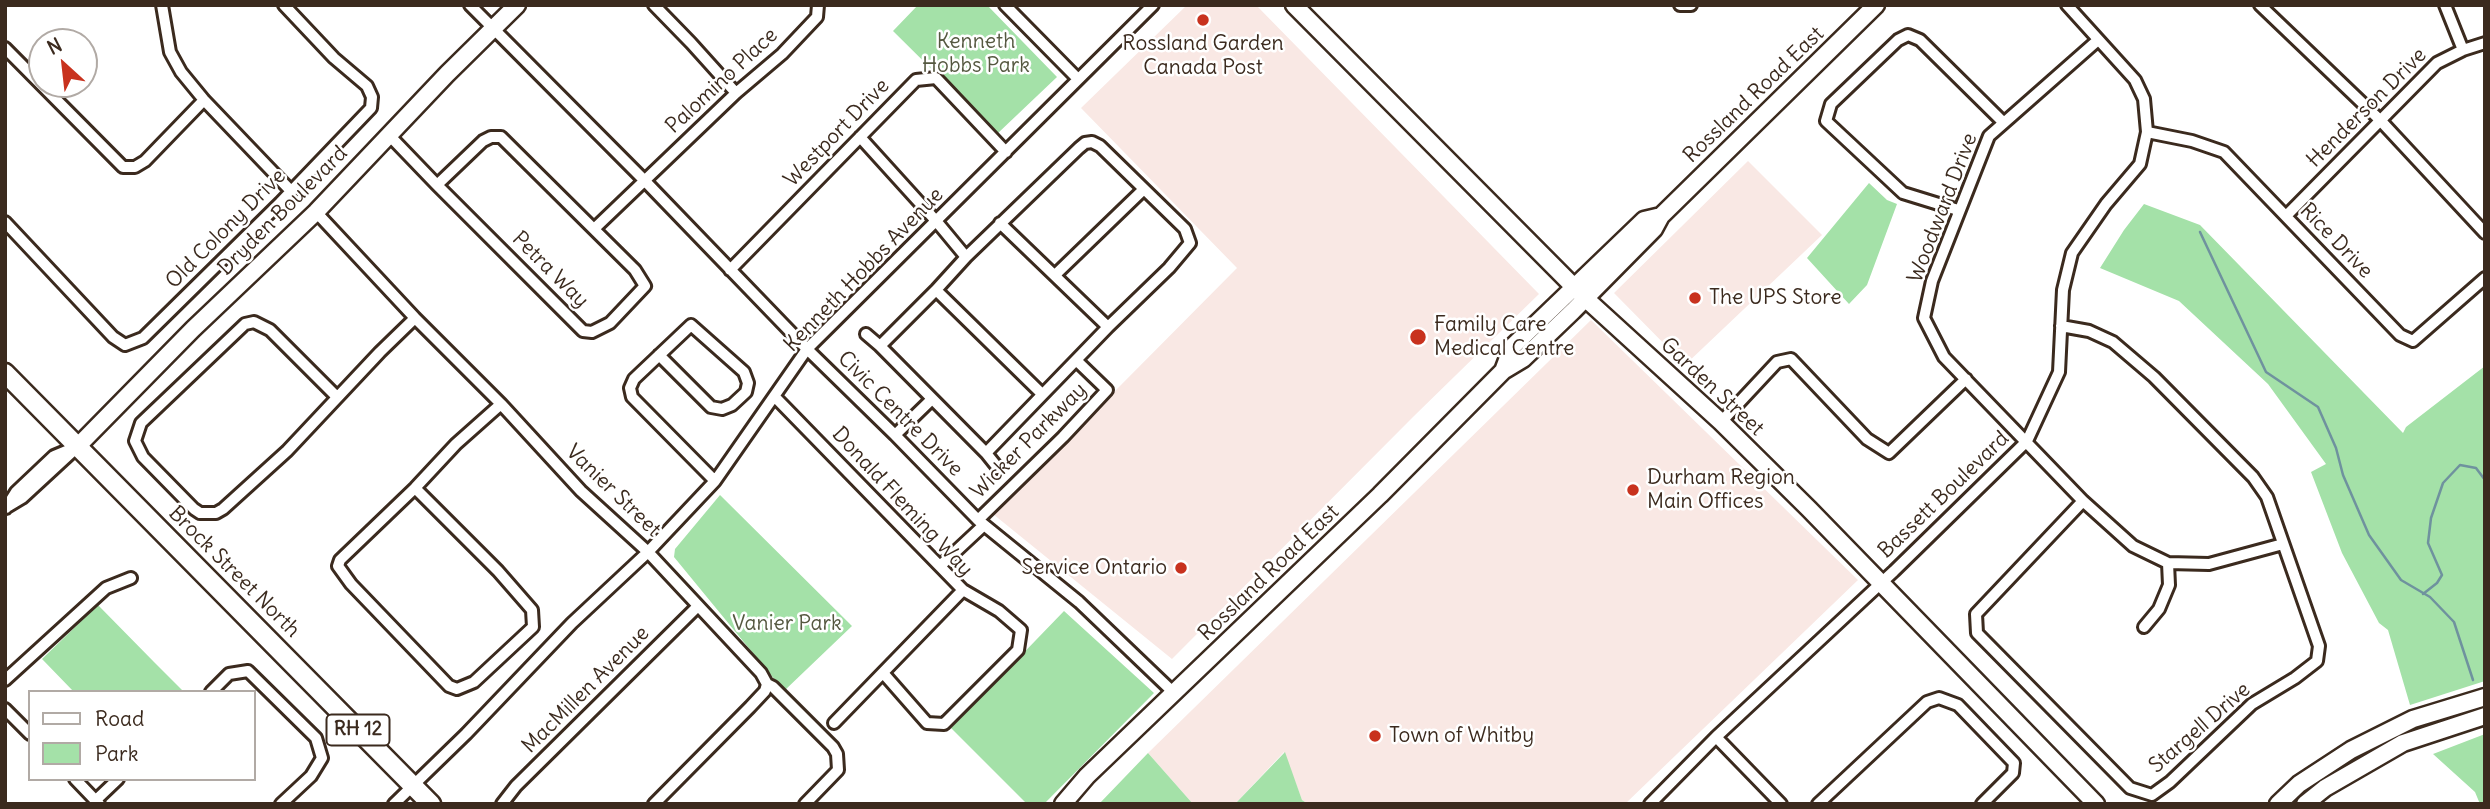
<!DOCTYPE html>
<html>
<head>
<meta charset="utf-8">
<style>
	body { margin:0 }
	#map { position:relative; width:2490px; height:809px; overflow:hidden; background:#fff; font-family:Delius,sans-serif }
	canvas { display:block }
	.frame { position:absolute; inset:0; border:7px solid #3b2a1e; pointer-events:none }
	.legend { position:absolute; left:28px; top:690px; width:228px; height:91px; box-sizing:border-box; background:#fff; border:2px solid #b1aaa5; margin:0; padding:9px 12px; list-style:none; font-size:21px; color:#3b2a1e }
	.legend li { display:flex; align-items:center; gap:14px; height:35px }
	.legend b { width:35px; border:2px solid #b1aaa5 }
	.north { position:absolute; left:28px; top:28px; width:70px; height:70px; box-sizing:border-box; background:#fff; border:2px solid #b1aaa5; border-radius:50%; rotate:333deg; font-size:19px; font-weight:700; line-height:28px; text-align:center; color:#3b2a1e }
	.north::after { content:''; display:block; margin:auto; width:24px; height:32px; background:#c8321e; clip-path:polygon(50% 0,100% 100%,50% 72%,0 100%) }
</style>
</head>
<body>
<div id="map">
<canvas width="2490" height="809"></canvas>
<div class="frame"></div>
<ul class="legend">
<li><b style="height:9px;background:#fff"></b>Road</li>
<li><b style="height:19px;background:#a4e1a8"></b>Park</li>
</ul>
<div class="north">N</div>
</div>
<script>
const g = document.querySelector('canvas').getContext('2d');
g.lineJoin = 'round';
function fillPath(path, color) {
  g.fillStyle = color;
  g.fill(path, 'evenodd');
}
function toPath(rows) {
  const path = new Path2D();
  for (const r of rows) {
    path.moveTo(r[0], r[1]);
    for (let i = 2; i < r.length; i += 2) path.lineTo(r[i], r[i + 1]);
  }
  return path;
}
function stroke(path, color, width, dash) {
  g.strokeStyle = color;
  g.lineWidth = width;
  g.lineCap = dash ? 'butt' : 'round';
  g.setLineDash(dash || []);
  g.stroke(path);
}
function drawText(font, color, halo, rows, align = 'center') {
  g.font = font + ' Delius,sans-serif';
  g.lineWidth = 5;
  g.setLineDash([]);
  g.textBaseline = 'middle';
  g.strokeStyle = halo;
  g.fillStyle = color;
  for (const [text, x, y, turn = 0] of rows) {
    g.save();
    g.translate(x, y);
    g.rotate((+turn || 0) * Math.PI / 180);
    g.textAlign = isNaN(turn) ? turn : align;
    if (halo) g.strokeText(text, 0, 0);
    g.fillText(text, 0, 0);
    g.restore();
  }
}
fillPath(toPath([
	[1187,5,1256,5,1539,294,1414,416,1172,659,993,514,1237,268,1081,108],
	[1748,161,1822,235,1685,365,1614,293],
	[1591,320,1858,580,1625,804,1308,804,1302,800,1284,752,1235,804,1193,804,1148,753]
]), '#f9e8e4');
fillPath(toPath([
	[918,5,987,5,1057,77,997,134,893,31],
	[1869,183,1887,200,1897,204,1867,285,1849,304,1807,258],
	[2144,204,2200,225,2403,433,2406,427,2485,366,2485,681,2410,705,2388,630,2379,623,2342,553,2311,472,2326,464,2268,384,2179,301,2100,268,2124,230],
	[720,495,852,626,784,691,674,557,675,549],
	[98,605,154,662,184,692,74,692,42,659],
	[1064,611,1154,693,1044,804,1027,804,951,728],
	[2485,734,2485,804,2480,804,2475,792,2433,754],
	[1285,752,1302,800,1308,804,1235,804],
	[1148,753,1193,804,1099,804]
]), '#a4e1a8');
stroke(toPath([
	[2200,232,2266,372,2318,407,2336,448,2343,475,2369,535,2401,580,2430,597,2454,622,2473,680],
	[2423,594,2437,583,2442,575,2428,543,2431,518,2443,483,2460,465,2476,468,2485,480]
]), '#6f929e', 2.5);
const street = toPath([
	[162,5,170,52,181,72,204,100,291,191],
	[470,5,645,181,807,349,895,435,978,520,1079,602,1174,693],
	[654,5,691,43,736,93],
	[1005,5,1078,79],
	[1680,5,1691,5],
	[2260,5,2380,120,2485,233],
	[2445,5,2463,50],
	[2098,40,1989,136,1932,281,1924,318,1944,357,2083,501,2133,546,2168,563,2209,564,2283,544],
	[5,48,123,167,135,167,145,161,204,100],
	[2147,132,2192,141,2224,152,2400,335,2413,341,2485,278],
	[388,134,437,185,583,331,592,332,610,323,645,286,635,270,501,137,491,137,483,141,437,185],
	[860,137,937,222,966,257],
	[1092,142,1100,146,1185,229,1190,243,1169,268,1108,327,986,453,880,346,936,290,966,257,1079,148,1085,143,1092,142],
	[1958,210,1903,193,1826,121,1831,104,1898,40,1908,35,1920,40,2003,122],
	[316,212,415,318,501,404,581,491,648,552,761,673,767,684,773,687,833,747,837,754,838,770,805,804],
	[2286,216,2437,63,2463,50,2485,43],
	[5,222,113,337,125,345,143,338,280,203,371,108,372,97,367,86,334,58,284,5],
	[1000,223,1108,327],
	[594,229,736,93,782,54,817,17,818,5],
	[730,270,916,80,936,78,1006,152],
	[1055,275,1144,189],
	[936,290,1042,394],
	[2061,326,2089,331,2113,342,2154,377,2253,477,2267,497,2319,646,2317,661,2295,678,2252,704,2170,782,2152,795,2130,788,1977,633,1976,614,2083,501],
	[866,334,880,346],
	[659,355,711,407,722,409,732,405,746,392,748,383,744,372,691,325,634,379,630,388,632,397,715,481],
	[337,397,270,330,254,322,245,324,141,423,135,441,143,457,194,509,200,513,216,513,223,509,287,451,380,352,415,318],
	[775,397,963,590,834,723],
	[1721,422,1777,362,1791,359,1867,439,1889,453,1966,379],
	[895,435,932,399],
	[986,453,998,468],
	[415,488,498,571,532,610,533,627,474,682,457,689,449,686,351,584,338,566,340,560,415,488,456,444,501,404],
	[7,507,22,498,74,450],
	[6,508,16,492,54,456,78,446],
	[978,520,1063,437,1107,390,1077,361],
	[940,566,984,525],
	[2144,627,2159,609,2169,585,2168,563],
	[884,674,927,723,944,724,1018,650,1021,630,999,611,963,590],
	[5,680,106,588,131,578],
	[211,692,229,674,248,671,316,738,322,758,311,776,281,804],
	[5,709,30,734],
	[1716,737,1781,804],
	[75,779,99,804],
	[96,800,118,779],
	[394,804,466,734,572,623,648,552,715,481,807,349,1153,5],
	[502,804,516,786,698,606],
	[654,804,750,707,765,691,767,684],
	[1650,804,1716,737,1894,571,2027,441,2059,372,2063,290,2072,253,2106,204,2140,164,2147,132,2144,99,2135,80,2067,5],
	[1818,804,1927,702,1939,698,1958,705,2014,763,2013,773,1982,804]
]);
const secondary = toPath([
	[1294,5,1585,298,1721,422,1809,509,2096,804],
	[1503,371,1512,347,1644,220,1661,216],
	[78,446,193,329,316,212,447,74,517,5],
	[1063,804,1087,776,1380,495,1503,371,1523,359,1573,311,1654,229,1661,216,1876,5],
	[2278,804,2299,784,2351,750,2413,719,2485,697],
	[2305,804,2325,788,2403,743,2485,716]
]);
const primary = toPath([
	[5,373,431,804]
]);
stroke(street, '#3b2a1e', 16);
stroke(secondary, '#3b2a1e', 21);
stroke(primary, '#3b2a1e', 23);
stroke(street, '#fff', 10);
stroke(secondary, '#fff', 16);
stroke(primary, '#fff', 18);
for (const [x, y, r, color] of [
	[1203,20,7,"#c8321e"],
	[1695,298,7,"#c8321e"],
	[1418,337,9,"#c8321e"],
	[1633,490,7,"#c8321e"],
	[1181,568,7,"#c8321e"],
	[1375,736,7,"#c8321e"]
]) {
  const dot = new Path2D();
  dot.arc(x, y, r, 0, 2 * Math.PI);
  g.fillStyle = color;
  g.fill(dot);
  stroke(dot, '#fff', 2.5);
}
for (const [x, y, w] of [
	[358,730,63]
]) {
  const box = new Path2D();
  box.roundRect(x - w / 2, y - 15.5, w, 31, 5);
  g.fillStyle = '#fff';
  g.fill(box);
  stroke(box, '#3b2a1e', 2);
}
drawText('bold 19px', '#3b2a1e', null, [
	["RH 12",358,730]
]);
drawText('21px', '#555840', '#fff', [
	["Kenneth",976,42],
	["Hobbs Park",976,66],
	["Vanier Park",787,624]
]);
drawText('21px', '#3b2a1e', '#fff', [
	["Rossland Garden",1203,44,"center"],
	["Canada Post",1203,68,"center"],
	["The UPS Store",1709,298],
	["Family Care",1434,325],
	["Medical Centre",1434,349],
	["Durham Region",1647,478],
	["Main Offices",1647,502],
	["Service Ontario",1167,568,"right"],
	["Town of Whitby",1389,736]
], 'left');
drawText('21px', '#3b2a1e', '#fff', [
	["Palomino Place",722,81,-43],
	["Rossland Road East",1754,95,-44],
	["Henderson Drive",2367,108,-45],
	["Westport Drive",837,133,-46],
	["Woodward Drive",1943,208,-69],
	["Dryden Boulevard",283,211,-45],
	["Old Colony Drive",226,229,-45],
	["Rice Drive",2336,241,46],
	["Petra Way",550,270,45],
	["Kenneth Hobbs Avenue",864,270,-46],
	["Garden Street",1712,387,43],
	["Civic Centre Drive",900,414,45],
	["Wicker Parkway",1029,441,-45],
	["Vanier Street",613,491,44],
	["Bassett Boulevard",1944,495,-44],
	["Donald Fleming Way",902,502,47],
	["Brock Street North",234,572,45],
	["Rossland Road East",1269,573,-44],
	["MacMillen Avenue",586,690,-45],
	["Stargell Drive",2200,728,-41]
]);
</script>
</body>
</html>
